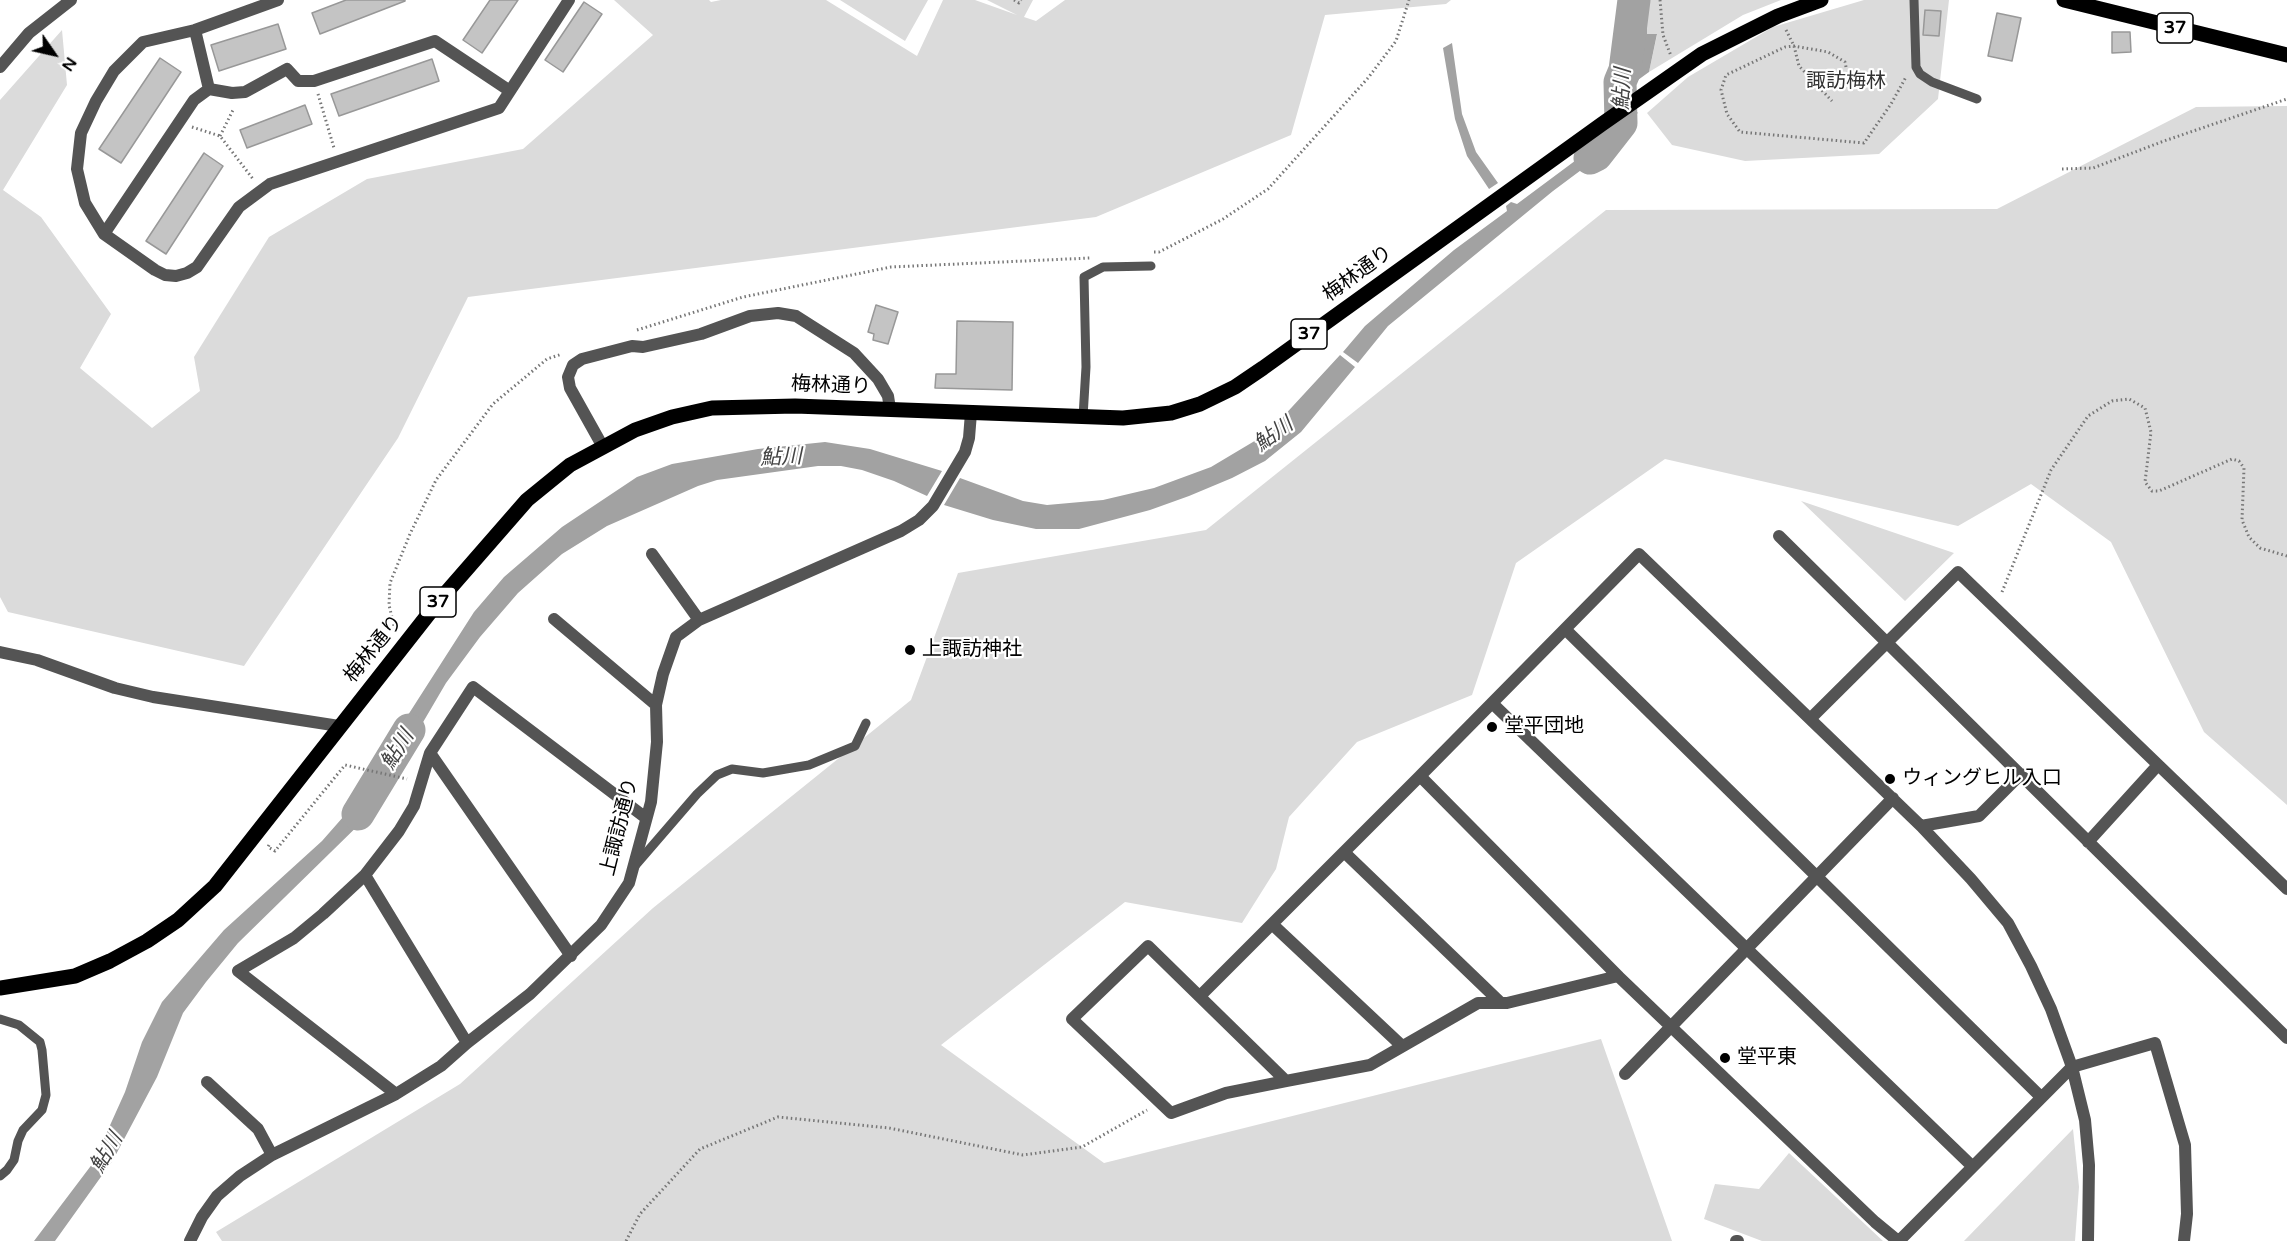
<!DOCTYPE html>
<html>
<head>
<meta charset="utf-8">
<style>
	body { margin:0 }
	#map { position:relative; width:2287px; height:1241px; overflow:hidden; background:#fff; font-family:"Varela Round",sans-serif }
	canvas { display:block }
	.north { position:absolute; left:24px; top:24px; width:60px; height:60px; -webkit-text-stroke:4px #fff; paint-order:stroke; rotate:124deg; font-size:16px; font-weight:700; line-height:24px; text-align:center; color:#000 }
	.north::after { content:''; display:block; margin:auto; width:21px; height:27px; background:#000; clip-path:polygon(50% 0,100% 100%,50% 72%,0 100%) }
</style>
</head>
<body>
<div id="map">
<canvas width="2287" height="1241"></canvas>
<div class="north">N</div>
</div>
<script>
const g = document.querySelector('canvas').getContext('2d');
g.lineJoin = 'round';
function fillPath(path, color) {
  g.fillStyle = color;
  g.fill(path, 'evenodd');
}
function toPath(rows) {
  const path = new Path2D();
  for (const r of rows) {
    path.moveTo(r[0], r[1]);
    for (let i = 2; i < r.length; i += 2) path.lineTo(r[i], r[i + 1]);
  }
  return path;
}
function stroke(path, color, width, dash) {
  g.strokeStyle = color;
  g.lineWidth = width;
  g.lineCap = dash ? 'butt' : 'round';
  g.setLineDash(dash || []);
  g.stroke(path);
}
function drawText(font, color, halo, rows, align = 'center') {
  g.font = font + ' "Varela Round","Noto Sans JP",sans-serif';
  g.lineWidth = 4.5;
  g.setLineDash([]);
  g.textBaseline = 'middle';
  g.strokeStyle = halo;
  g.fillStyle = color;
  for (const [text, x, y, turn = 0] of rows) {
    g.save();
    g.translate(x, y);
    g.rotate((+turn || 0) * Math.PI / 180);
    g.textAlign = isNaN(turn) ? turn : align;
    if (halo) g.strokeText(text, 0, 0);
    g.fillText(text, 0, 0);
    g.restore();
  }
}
fillPath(toPath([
	[614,0,709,0,711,2,721,0,826,0,917,56,943,0,975,0,1017,15,987,0,1033,0,1024,17,1036,21,1065,0,1451,0,1446,4,1325,15,1291,135,1096,217,468,297,398,438,244,666,8,612,0,597,0,100,62,30,67,85,3,190,41,217,111,314,80,368,152,428,200,391,194,357,269,237,367,179,523,149,653,35],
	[840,0,928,0,905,41],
	[1647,0,1781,0,1743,15,1649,72,1657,35,1647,34],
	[1864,0,1949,0,1938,99,1879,154,1745,161,1672,145,1647,113,1688,77,1773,27],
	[2287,106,2287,805,2204,732,2111,542,2031,484,1958,526,1665,459,1516,563,1472,695,1357,742,1289,817,1276,869,1242,923,1125,902,941,1045,1104,1163,1601,1039,1672,1241,222,1241,216,1232,460,1084,653,908,911,700,958,573,1206,530,1606,210,1997,209,2196,107],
	[1801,501,1954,553,1905,601],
	[2073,1129,2079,1187,2075,1241,1964,1241],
	[1789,1153,1883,1241,1762,1241,1704,1219,1715,1184,1759,1189]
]), '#dbdbdb');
fillPath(toPath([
	[1620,0,1647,0,1647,34,1657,34,1649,72,1609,101,1617,60],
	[1452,43,1462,114,1476,152,1498,183,1489,189,1467,156,1455,119,1443,48],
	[1638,112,1631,127,1612,147,1553,191,1388,326,1358,363,1343,352,1365,326,1454,250,1507,211,1506,206,1511,202,1517,204,1599,143,1605,135],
	[1340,355,1355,367,1301,432,1265,461,1232,478,1189,496,1150,510,1079,529,1036,529,993,520,944,505,960,478,1023,501,1047,505,1103,500,1154,488,1211,467,1268,433],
	[825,442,870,449,942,471,927,496,894,481,862,470,841,466,818,466,717,480,698,486,607,526,562,554,518,593,480,637,446,683,395,770,376,765,474,612,504,577,562,527,637,477,672,464,758,449],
	[372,775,391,779,377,807,238,943,206,982,183,1013,157,1077,113,1160,55,1241,34,1241,93,1163,125,1092,142,1042,162,1002,224,930,322,841,351,808]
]), '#a2a2a2');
stroke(toPath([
	[1590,158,1596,155,1621,123,1620,82,1625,70,1634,0],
	[358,814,409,730]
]), '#a2a2a2', 33);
const building = toPath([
	[346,0,405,0,405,1,320,34,312,13,346,0],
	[490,0,518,0,482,53,463,40,490,0],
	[584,2,602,14,563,72,545,60,584,2],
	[1925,10,1941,11,1939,36,1923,35,1925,10],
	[1997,13,2021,18,2012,61,1988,56,1997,13],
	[278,24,286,49,219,71,211,45,278,24],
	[2112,32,2130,32,2131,52,2112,53,2112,32],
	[160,58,181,72,121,163,99,149,160,58],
	[432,59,439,81,339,116,331,94,432,59],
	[305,105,312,124,247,148,240,130,305,105],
	[204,153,223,166,166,254,146,241,204,153],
	[876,305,898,312,888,344,873,340,874,334,868,332,876,305],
	[957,321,1013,322,1012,390,935,388,936,374,956,374,957,321]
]);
fillPath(building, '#c4c4c4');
stroke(building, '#989898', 1.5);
stroke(toPath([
	[1014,0,1019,3,1021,0],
	[1660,0,1663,35,1671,56],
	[1786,30,1794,46,1799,66,1832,101],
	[1846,67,1845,62,1828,52,1794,46,1785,47,1726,75,1721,90,1727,114,1740,132,1864,143,1891,104,1906,77],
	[318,94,334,148],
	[192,127,220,136,253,179],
	[220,136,234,108],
	[2062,169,2093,168,2164,141,2287,99],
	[1154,252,1159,252,1223,219,1268,189,1368,78,1396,41,1409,0],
	[637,330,743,297,891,267,1090,258],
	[2002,592,2051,470,2088,416,2112,401,2129,399,2145,408,2151,432,2145,482,2152,491,2159,491,2232,459,2239,461,2244,468,2242,520,2249,537,2260,548,2287,556],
	[395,630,389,605,390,583,410,534,436,480,493,404,547,359,562,354],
	[269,845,268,847,275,851,345,765,407,779],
	[626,1241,640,1214,700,1149,778,1117,889,1128,1023,1155,1082,1147,1147,1110]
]), '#767676', 3, [1.5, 3]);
stroke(toPath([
	[1914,0,1916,67,1920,74,1932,82,1977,99],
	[1083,417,1086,367,1084,277,1103,267,1151,266],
	[634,867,697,794,717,775,732,769,763,773,809,765,855,746,866,723],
	[0,1019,19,1025,40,1042,42,1050,46,1095,42,1110,23,1130,18,1141,14,1160,7,1170,0,1176]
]), '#545454', 9);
stroke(toPath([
	[278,0,195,30,143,42,114,71,96,101,81,133,77,169,85,203,104,234,155,270,165,275,176,276,187,273,197,267,239,207,270,184,499,108,569,0],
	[195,30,209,89],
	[104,234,194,100,209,89,232,93,245,92,287,69,298,81,314,81,435,41,510,91],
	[603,447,570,388,568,377,573,365,582,359,632,346,643,347,701,334,750,316,778,313,796,316,854,353,878,379,888,396,890,409],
	[1779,536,2287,1038],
	[652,554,699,620],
	[554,619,656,705],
	[1565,629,2041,1097],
	[1492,703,1972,1166],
	[1811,718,1958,572,2287,889],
	[430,753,414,806,399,831,365,875,467,1043],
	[1921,826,1979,816,2021,774],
	[2088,842,2158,765],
	[1344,852,1501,1003],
	[365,875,323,914,294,938,238,971,396,1094],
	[1272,924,1402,1046],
	[571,956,430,753,473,687,646,818],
	[1200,996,1420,776],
	[1625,1074,1893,798],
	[1286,1081,1148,946,1072,1019,1171,1113,1226,1093,1286,1081,1370,1065,1478,1003,1507,1003,1618,976],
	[207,1082,258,1129,272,1155],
	[190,1241,202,1217,217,1196,240,1176,272,1155,396,1094,441,1066,467,1043,530,994,601,925,629,883,651,802,657,742,656,705,663,674,676,637,699,620,901,531,919,520,933,506,965,452,969,438,971,413],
	[1736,1241,1738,1241],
	[1898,1241,1875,1222,1618,976,1420,776,1639,554,1921,826,1971,879,2008,923,2031,966,2051,1009,2072,1067,2085,1120,2089,1165,2088,1241],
	[1899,1241,2072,1067,2155,1043,2185,1145,2187,1214,2184,1241]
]), '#545454', 12);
stroke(toPath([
	[0,67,29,33,71,0],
	[0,652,37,660,115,688,153,697,339,726]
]), '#545454', 12);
stroke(toPath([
	[2064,0,2287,55],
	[0,988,75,976,110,961,147,941,178,920,215,886,438,602,527,500,570,465,635,430,672,417,712,408,795,406,1123,418,1171,413,1200,404,1235,387,1263,368,1602,124,1702,54,1778,16,1821,0]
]), '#000', 15);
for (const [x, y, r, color] of [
	[910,650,6,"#000"],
	[1492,727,6,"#000"],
	[1890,779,6,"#000"],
	[1725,1058,6,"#000"]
]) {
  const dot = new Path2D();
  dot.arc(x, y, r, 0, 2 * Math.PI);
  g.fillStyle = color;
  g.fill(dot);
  stroke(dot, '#fff', 2);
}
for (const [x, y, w] of [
	[2175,28,36],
	[1309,334,36],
	[438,602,36]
]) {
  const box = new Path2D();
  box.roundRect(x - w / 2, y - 15, w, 30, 4.5);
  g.fillStyle = '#fff';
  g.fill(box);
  stroke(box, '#000', 1.5);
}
drawText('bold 18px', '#000', null, [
	["37",2175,28],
	["37",1309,334],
	["37",438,602]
]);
drawText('20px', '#323232', '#fff', [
	["諏訪梅林",1846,82]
]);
drawText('20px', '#000', '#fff', [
	["梅林通り",1358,274,-36],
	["梅林通り",831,386,2],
	["梅林通り",374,649,-51],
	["上諏訪通り",620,827,-76]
]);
drawText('20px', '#000', '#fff', [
	["上諏訪神社",922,650],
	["堂平団地",1504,727],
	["ウィングヒル入口",1902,779],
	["堂平東",1737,1058]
], 'left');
drawText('italic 21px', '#434343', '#fff', [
	["鮎川",1623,89,-87],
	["鮎川",1274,435,-36],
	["鮎川",781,458,-2],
	["鮎川",398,750,-58],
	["鮎川",107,1153,-59]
]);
</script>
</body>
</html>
